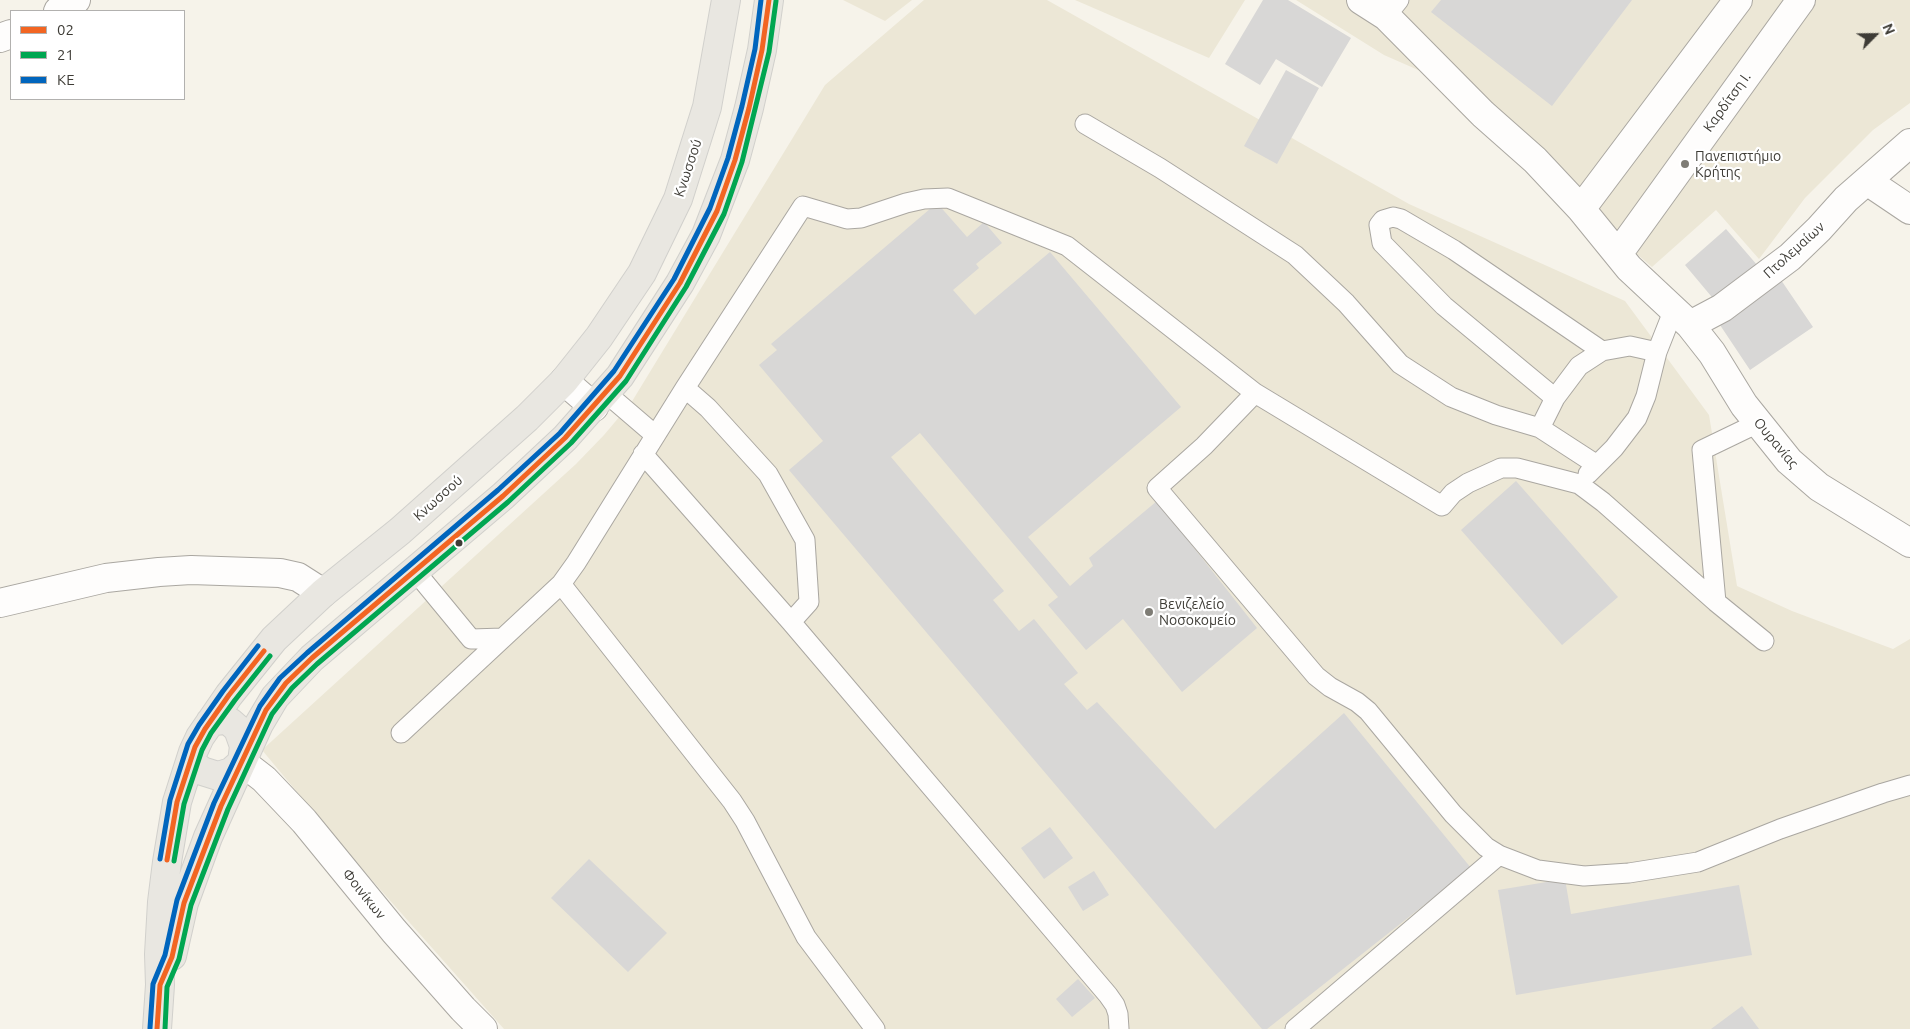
<!DOCTYPE html>
<html>
<head>
<meta charset="utf-8">
<style>
	body { margin:0 }
	#map { position:relative; width:1910px; height:1029px; overflow:hidden; background:#f6f3ea; font-family:Ubuntu,sans-serif }
	canvas { display:block }
	.legend { position:absolute; left:10px; top:10px; width:175px; height:90px; box-sizing:border-box; background:#fff; border:1px solid #b2b1af; margin:0; padding:6px 9px; list-style:none; font-size:15px; color:#3e3c36 }
	.legend li { display:flex; align-items:center; gap:10px; height:25px }
	.legend b { width:25px; border:1px solid #b2b1af }
	.north { position:absolute; left:1850px; top:10px; width:50px; height:50px; -webkit-text-stroke:4px #fff; paint-order:stroke; rotate:67deg; font-size:14px; font-weight:700; line-height:20px; text-align:center; color:#3e3c36 }
	.north::after { content:''; display:block; margin:auto; width:18px; height:22px; background:#3e3c36; clip-path:polygon(50% 0,100% 100%,50% 72%,0 100%) }
</style>
</head>
<body>
<div id="map">
<canvas width="1910" height="1029"></canvas>
<ul class="legend">
<li><b style="height:6px;background:#f26522"></b>02</li>
<li><b style="height:6px;background:#00a651"></b>21</li>
<li><b style="height:6px;background:#0065bd"></b>KE</li>
</ul>
<div class="north">N</div>
</div>
<script>
const g = document.querySelector('canvas').getContext('2d');
g.lineJoin = 'round';
function fillPath(path, color) {
  g.fillStyle = color;
  g.fill(path, 'evenodd');
}
function toPath(rows) {
  const path = new Path2D();
  for (const r of rows) {
    path.moveTo(r[0], r[1]);
    for (let i = 2; i < r.length; i += 2) path.lineTo(r[i], r[i + 1]);
  }
  return path;
}
function stroke(path, color, width, dash) {
  g.strokeStyle = color;
  g.lineWidth = width;
  g.lineCap = dash ? 'butt' : 'round';
  g.setLineDash(dash || []);
  g.stroke(path);
}
function drawText(font, color, halo, rows, align = 'center') {
  g.font = font + ' Ubuntu,sans-serif';
  g.lineWidth = 4.5;
  g.setLineDash([]);
  g.textBaseline = 'middle';
  g.strokeStyle = halo;
  g.fillStyle = color;
  for (const [text, x, y, turn = 0] of rows) {
    g.save();
    g.translate(x, y);
    g.rotate((+turn || 0) * Math.PI / 180);
    g.textAlign = isNaN(turn) ? turn : align;
    if (halo) g.strokeText(text, 0, 0);
    g.fillText(text, 0, 0);
    g.restore();
  }
}
fillPath(toPath([
	[843,0,912,0,885,21],
	[924,0,1047,0,1409,204,1625,301,1709,415,1737,586,1792,611,1893,649,1910,639,1910,1029,504,1029,347,852,262,750,576,464,604,435,631,403,825,85],
	[1075,0,1245,0,1209,58],
	[1296,0,1910,0,1910,103,1873,130,1805,198,1759,259,1716,210,1652,267,1425,73,1384,55]
]), '#ece7d6');
fillPath(toPath([
	[1263,0,1288,0,1351,38,1322,87,1276,59,1260,85,1225,64],
	[1441,0,1632,0,1552,106,1431,12],
	[1286,70,1319,88,1277,164,1244,146],
	[937,203,967,237,984,222,1002,243,976,264,979,268,953,290,975,315,1050,252,1181,407,1028,537,1070,586,1093,566,1089,558,1157,501,1257,628,1182,692,1123,619,1086,650,1048,605,1058,597,920,433,891,457,1004,591,993,600,1019,631,1034,619,1078,673,1064,684,1087,710,1097,702,1215,829,1344,713,1471,868,1267,1029,1262,1029,789,470,823,441,759,365,777,350,771,344],
	[1726,229,1758,266,1716,302,1685,265],
	[1781,280,1813,327,1750,370,1718,322],
	[1516,481,1618,597,1562,645,1461,530],
	[1050,827,1073,858,1044,879,1021,848],
	[589,859,667,933,628,972,551,898],
	[1094,871,1109,895,1083,911,1068,887],
	[1565,879,1571,914,1739,885,1752,955,1516,995,1498,890],
	[1078,979,1095,998,1072,1017,1056,999],
	[1742,1006,1759,1029,1711,1029]
]), '#d8d7d6');
const service = toPath([
	[1386,16,1399,0],
	[1085,124,1160,168,1295,255,1346,303,1400,364,1451,397,1496,415,1540,428,1597,465],
	[685,388,708,408,768,474,805,540,809,602,791,622],
	[606,393,655,435],
	[1255,393,1442,506,1453,493,1468,483,1501,468,1517,468,1579,484,1603,502,1716,602,1764,641],
	[1555,398,1444,306,1382,243,1379,225,1383,220,1393,217,1401,219,1454,250,1602,351],
	[1540,428,1555,398,1579,366,1602,351,1630,346,1657,352],
	[643,454,791,622,1108,995,1115,1005,1118,1014,1119,1029],
	[1588,474,1614,448,1637,418,1646,396,1657,352,1674,309],
	[415,571,471,639,503,638],
	[561,584,732,801,745,821,806,937,875,1029],
	[1716,602,1702,450,1758,423],
	[401,733,561,584,576,563,685,388,803,206,847,219,861,218,906,203,924,199,948,198,1067,246,1255,393,1204,446,1157,488,1316,676,1330,687,1357,702,1368,711,1453,814,1486,847,1499,855,1538,870,1584,876,1629,873,1698,862,1780,829,1883,793,1910,785],
	[1295,1029,1499,855]
]);
const minor = toPath([
	[1361,0,1386,16,1483,114,1535,160,1581,209,1629,268,1690,325,1712,353,1744,405,1789,461,1819,487,1910,543],
	[1867,181,1910,210],
	[1581,209,1738,0],
	[1618,254,1801,0],
	[1690,325,1722,308,1790,257,1819,229,1846,199,1910,143],
	[0,603,106,578,159,572,191,570,280,573,298,577,323,593],
	[242,762,264,779,304,821,394,931,463,1009,483,1029]
]);
const tertiary = toPath([
	[58,11,76,0],
	[0,38,11,34]
]);
const secondary = toPath([
	[564,381,594,407]
]);
const primary = toPath([
	[190,762,202,771,218,776,231,772,242,762,244,746,238,729,230,722,224,720,210,722],
	[172,956,184,903,208,837,259,724,275,697,312,658,503,496,565,438,620,376,680,283,706,235,735,160,749,108,762,50,769,0],
	[157,1029,160,985,159,954,162,902,167,862,177,802,193,752,200,737,229,695,274,639,323,593,400,531,527,418,564,381,599,337,642,273,678,199,707,107,726,0]
]);
stroke(service, '#aaa7a1', 21);
stroke(minor, '#aaa7a1', 30);
stroke(tertiary, '#aaa7a1', 30);
stroke(secondary, '#aaa7a1', 30);
stroke(primary, '#d1d0cc', 30);
stroke(service, '#fefdfc', 19);
stroke(minor, '#fefdfc', 28);
stroke(tertiary, '#fefdfc', 28);
stroke(secondary, '#fefdfc', 28);
stroke(primary, '#e9e7e1', 28);
stroke(toPath([
	[167,860,177,802,195,747,205,729,229,695,264,651],
	[157,1029,160,985,172,957,184,903,221,806,266,710,286,683,312,658,503,496,565,438,620,376,680,283,717,211,735,160,749,108,762,50,769,0]
]), '#f26522', 5);
stroke(toPath([
	[174,861,184,804,202,750,211,733,235,700,270,656],
	[165,1029,167,987,179,959,191,905,228,809,272,714,292,688,317,664,508,502,571,443,626,381,686,287,724,214,742,162,769,52,776,1]
]), '#00a651', 5);
stroke(toPath([
	[160,859,170,800,188,744,199,725,223,691,258,646],
	[150,1028,153,984,165,955,177,900,214,803,260,706,280,678,307,653,498,490,560,433,614,371,674,279,710,208,728,158,742,106,755,49,761,0]
]), '#0065bd', 5);
for (const [x, y, r, color] of [
	[1685,164,5,"#7e7c75"],
	[459,543,4.5,"#3e3c36"],
	[1149,612,5,"#7e7c75"]
]) {
  const dot = new Path2D();
  dot.arc(x, y, r, 0, 2 * Math.PI);
  g.fillStyle = color;
  g.fill(dot);
  stroke(dot, '#fff', 2);
}
drawText('14px', '#3e3c36', '#fff', [
	["Καρδίτση Ι.",1727,102,-54],
	["Κνωσσού",688,168,-72],
	["Πτολεμαίων",1794,250,-42],
	["Ουρανίας",1776,443,50],
	["Κνωσσού",438,498,-42],
	["Φοινίκων",364,894,51]
]);
drawText('14px', '#3e3c36', '#fff', [
	["Πανεπιστήμιο",1695,156],
	["Κρήτης",1695,172],
	["Βενιζελείο",1159,604],
	["Νοσοκομείο",1159,620]
], 'left');
</script>
</body>
</html>
